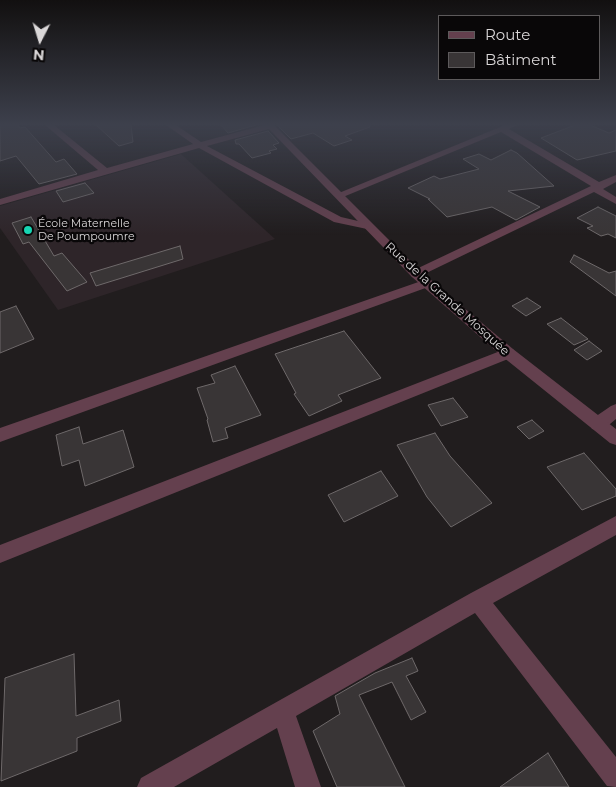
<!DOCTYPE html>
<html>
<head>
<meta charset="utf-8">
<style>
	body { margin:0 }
	#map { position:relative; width:616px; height:787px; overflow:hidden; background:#211d1e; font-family:Montserrat,sans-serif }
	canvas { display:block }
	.legend { position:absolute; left:438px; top:15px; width:162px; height:65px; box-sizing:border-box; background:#090708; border:1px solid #5d5a5b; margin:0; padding:6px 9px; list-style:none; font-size:15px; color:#dad7d8 }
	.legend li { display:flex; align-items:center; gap:10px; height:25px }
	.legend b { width:25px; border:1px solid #5d5a5b }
	.north { position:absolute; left:15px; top:15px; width:50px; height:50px; -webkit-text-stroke:4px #090708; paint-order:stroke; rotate:185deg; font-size:14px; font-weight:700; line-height:20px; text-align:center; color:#dad7d8 }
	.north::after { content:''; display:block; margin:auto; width:18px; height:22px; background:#dad7d8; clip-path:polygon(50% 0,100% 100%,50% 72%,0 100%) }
</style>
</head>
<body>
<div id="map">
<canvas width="616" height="787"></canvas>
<ul class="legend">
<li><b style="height:6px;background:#64404e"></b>Route</li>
<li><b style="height:14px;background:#393536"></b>Bâtiment</li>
</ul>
<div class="north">N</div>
</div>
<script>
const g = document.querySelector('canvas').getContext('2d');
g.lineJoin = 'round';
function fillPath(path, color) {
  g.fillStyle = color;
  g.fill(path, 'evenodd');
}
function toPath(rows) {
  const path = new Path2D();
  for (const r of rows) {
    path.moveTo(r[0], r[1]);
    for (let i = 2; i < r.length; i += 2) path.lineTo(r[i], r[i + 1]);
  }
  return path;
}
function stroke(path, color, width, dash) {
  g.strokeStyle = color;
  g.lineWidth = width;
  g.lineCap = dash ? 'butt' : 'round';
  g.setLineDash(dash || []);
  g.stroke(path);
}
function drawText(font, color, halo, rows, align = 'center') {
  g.font = font + ' Montserrat,sans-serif';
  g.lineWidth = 4.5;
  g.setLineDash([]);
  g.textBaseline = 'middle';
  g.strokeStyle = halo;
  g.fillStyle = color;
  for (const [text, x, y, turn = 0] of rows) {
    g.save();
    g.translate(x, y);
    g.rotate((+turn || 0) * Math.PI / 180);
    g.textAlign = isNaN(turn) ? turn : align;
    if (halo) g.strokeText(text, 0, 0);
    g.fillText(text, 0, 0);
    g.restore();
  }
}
fillPath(toPath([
	[181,154,275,239,58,310,0,228,0,206]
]), '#2e2529');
const building = toPath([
	[0,125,18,125,20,128,25,127,56,162,64,159,77,174,39,184,16,156,0,161,0,125],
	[96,125,131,125,133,142,119,146,96,125],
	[221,125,256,125,228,133,221,125],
	[277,125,370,125,370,127,345,136,352,140,334,146,313,133,291,139,277,125],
	[575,125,590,125,609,133,616,130,616,151,577,160,541,138,575,125],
	[268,131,279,143,273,145,277,149,269,151,271,153,252,158,239,144,236,144,235,140,268,131],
	[511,150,517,153,554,186,508,191,540,207,516,220,492,207,447,217,428,199,430,199,408,188,434,176,440,179,479,169,463,159,479,154,491,160,511,150],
	[85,183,94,193,63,202,56,191,85,183],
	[598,207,616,216,616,238,608,234,601,236,587,228,593,226,577,218,598,207],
	[31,217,54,256,62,253,87,282,67,291,29,242,23,244,12,223,31,217],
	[180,246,183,259,96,286,90,273,180,246],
	[574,255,609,273,616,271,616,296,570,262,574,255],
	[527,298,541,307,526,316,512,306,527,298],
	[16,306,34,339,0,353,0,312,16,306],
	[561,318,588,339,574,345,547,324,561,318],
	[344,331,381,378,338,395,342,401,309,416,294,394,296,393,275,354,344,331],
	[589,341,602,351,587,360,574,350,589,341],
	[235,366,261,415,225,428,228,438,213,442,207,420,208,419,197,388,215,383,211,375,235,366],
	[453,398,468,417,441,426,428,405,453,398],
	[532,420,544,431,529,439,517,427,532,420],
	[79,427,83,444,123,430,134,467,85,486,79,460,62,466,56,435,79,427],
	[435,433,450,456,492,503,451,527,427,497,397,445,435,433],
	[584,453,616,489,616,496,582,510,547,467,584,453],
	[381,471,398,496,344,522,328,495,381,471],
	[74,654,76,716,119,700,121,721,77,738,77,751,1,781,5,678,74,654],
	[412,658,418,671,406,676,426,712,411,720,392,682,359,695,405,787,337,787,313,731,340,714,335,696,375,673,412,658],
	[548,753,569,787,500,787,548,753]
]);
fillPath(building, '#393536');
stroke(building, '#6e696a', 1);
fillPath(toPath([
	[45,125,54,125,107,168,193,144,166,125,176,125,201,142,264,125,273,125,273,128,207,146,341,217,371,224,372,226,367,229,334,222,199,148,0,205,0,199,98,170,45,125],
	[505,125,517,125,509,129,599,182,616,175,616,182,603,189,616,197,616,204,594,192,416,278,412,277,410,274,412,271,591,186,501,132,343,197,339,198,334,195,505,125],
	[427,279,431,280,433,283,431,286,0,442,0,428,427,279],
	[508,348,513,349,515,353,513,357,0,563,0,545,508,348],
	[616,404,616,419,604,429,598,430,592,429,590,424,592,419,611,406,616,404],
	[616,516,616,535,493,603,616,757,616,787,607,786,475,613,296,716,321,787,295,787,277,728,174,787,137,787,141,778,471,593,616,516]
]), '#64404e');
fillPath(toPath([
	[265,125,274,125,420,271,513,349,616,429,616,445,610,443,503,357,412,277,265,125]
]), '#64404e');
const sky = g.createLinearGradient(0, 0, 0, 235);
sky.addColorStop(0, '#121010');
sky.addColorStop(0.53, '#3d404c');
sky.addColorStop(1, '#3d404c00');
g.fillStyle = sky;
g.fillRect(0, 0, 616, 235);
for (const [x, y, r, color] of [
	[28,230,5,"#17d5b3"]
]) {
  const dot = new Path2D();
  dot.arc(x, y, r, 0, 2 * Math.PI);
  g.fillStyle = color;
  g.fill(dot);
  stroke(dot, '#090708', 2);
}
drawText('11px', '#dad7d8', '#090708', [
	["École Maternelle",38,224],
	["De Poumpoumre",38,237]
], 'left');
drawText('12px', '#dad7d8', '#090708', [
	["Rue de la Grande Mosquée",447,299,42]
]);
</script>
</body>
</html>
